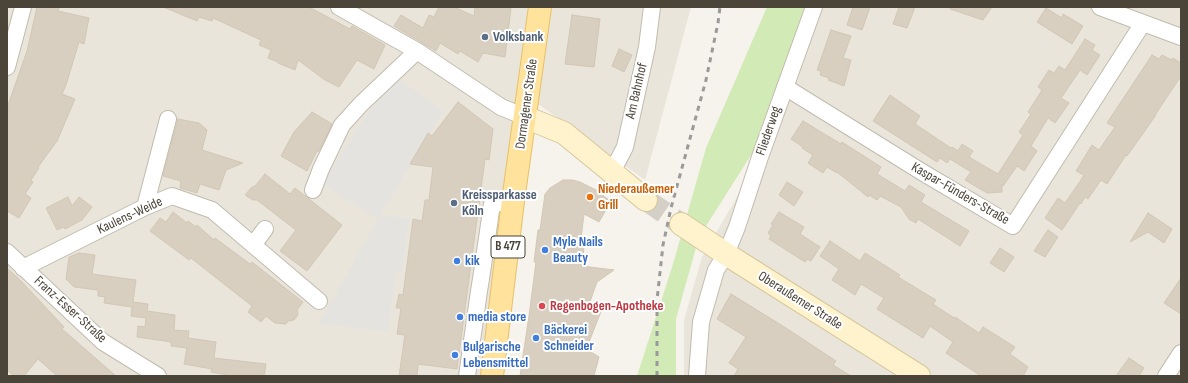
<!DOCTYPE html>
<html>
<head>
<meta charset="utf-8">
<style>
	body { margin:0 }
	#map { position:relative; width:1188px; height:383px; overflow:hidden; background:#f6f3ec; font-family:"Sofia Sans Condensed",sans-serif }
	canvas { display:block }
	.frame { position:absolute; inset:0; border:8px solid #4b4439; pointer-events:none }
</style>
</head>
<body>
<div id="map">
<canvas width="1188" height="383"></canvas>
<div class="frame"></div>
</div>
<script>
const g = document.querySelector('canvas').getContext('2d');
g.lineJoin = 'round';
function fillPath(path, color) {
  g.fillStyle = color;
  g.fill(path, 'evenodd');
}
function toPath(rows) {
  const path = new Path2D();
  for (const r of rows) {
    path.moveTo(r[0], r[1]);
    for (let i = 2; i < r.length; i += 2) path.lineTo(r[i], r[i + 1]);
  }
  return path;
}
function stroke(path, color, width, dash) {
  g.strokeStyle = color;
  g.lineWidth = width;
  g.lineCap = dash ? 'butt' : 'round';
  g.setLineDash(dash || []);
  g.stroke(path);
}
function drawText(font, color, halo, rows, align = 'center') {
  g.font = font + ' "Sofia Sans Condensed",sans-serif';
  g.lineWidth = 4;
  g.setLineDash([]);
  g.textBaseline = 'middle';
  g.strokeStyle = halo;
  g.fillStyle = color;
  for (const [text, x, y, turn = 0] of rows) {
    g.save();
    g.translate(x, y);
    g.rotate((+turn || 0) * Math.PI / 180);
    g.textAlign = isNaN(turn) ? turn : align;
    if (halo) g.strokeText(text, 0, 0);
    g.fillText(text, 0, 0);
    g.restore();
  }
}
fillPath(toPath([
	[7,7,691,7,645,180,524,94,484,376,7,376],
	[810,7,1181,7,1181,376,684,376,684,320,702,257,759,159]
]), '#eae5da');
fillPath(toPath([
	[767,7,805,7,783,78,753,152,699,237,676,319,676,376,637,376,673,264,706,148]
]), '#d2eab5');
fillPath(toPath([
	[393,75,443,111,380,215,409,219,402,272,396,271,388,331,319,324,378,219,322,184]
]), '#e5e3e0');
const building = toPath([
	[37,7,59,7,58,11,89,18,84,44,79,42,66,85,62,94,75,99,57,141,38,167,39,168,31,180,33,182,25,194,31,198,19,218,7,211,7,108,27,51,37,7],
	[163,7,309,7,350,29,352,26,385,45,374,69,357,60,339,87,325,80,298,60,295,70,278,63,278,62,268,58,271,50,259,45,261,40,213,18,212,21,199,17,197,21,163,7],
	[439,7,454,7,474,16,475,7,509,7,508,8,511,8,505,57,483,53,478,62,460,51,458,54,440,43,436,51,394,26,401,15,423,28,429,15,434,17,439,7],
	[853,7,870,7,862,30,847,25,853,7],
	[899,7,915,7,907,28,893,24,899,7],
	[950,7,992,7,983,20,950,9,950,7],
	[1046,8,1062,18,1063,14,1083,26,1072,44,1037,22,1046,8],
	[572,15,600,19,594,67,565,64,572,15],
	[831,30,851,36,843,58,851,60,844,86,828,80,829,78,820,75,821,71,817,70,831,30],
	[1085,39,1095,45,1092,50,1100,55,1087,75,1080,70,1061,98,1069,103,1055,123,1048,118,1031,146,1037,151,1024,171,1017,166,1003,186,1002,185,1002,192,987,193,965,180,971,172,950,159,947,163,940,158,937,162,873,121,890,95,920,116,915,124,951,148,952,147,958,151,962,144,973,151,969,157,998,174,1023,135,1019,132,1031,114,1028,112,1042,90,1038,87,1049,70,1054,73,1059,66,1065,70,1085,39],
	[619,49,632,55,624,72,612,66,619,49],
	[1152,55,1159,59,1162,55,1172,60,1173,58,1181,63,1181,76,1155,115,1156,115,1127,156,1126,155,1107,184,1101,180,1088,199,1085,197,1081,204,1080,203,1062,230,1045,218,1058,198,1065,203,1081,180,1084,175,1076,171,1092,145,1099,150,1115,127,1107,123,1152,55],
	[458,102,493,129,489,160,485,159,457,369,418,364,417,376,399,376,405,335,397,334,401,308,396,308,399,294,403,295,413,219,422,221,425,200,429,200,433,167,410,164,428,133,432,136,458,102],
	[312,112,332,124,324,141,318,152,317,151,307,171,281,156,294,132,312,112],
	[178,119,199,123,207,130,202,150,243,163,226,170,219,190,200,184,197,193,180,188,181,181,163,176,178,119],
	[803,121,841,144,842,142,881,167,877,174,905,191,909,185,925,195,921,202,969,231,960,246,918,219,916,223,909,219,901,207,880,196,877,200,869,195,868,197,837,172,837,173,827,167,823,173,808,163,813,155,802,148,803,147,791,139,803,121],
	[265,174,290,194,295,188,342,225,307,271,280,251,296,230,257,200,253,200,245,195,252,187,255,186,265,174],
	[563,180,573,180,580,182,604,194,603,196,611,201,599,222,584,214,580,247,584,247,582,266,614,270,597,282,588,307,602,309,589,342,590,342,586,349,599,357,594,376,520,376,529,316,536,262,534,262,538,230,540,230,545,194,550,188,563,180],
	[787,182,803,192,794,206,779,195,787,182],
	[68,197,72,206,79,197,92,207,82,220,65,229,64,227,57,230,46,208,68,197],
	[173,212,187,223,188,221,196,227,197,225,214,240,215,238,250,264,252,262,303,302,297,310,298,315,294,320,288,321,286,324,275,323,266,316,261,322,248,312,252,306,191,258,189,260,150,231,160,218,166,222,173,212],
	[779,212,804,227,800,234,820,247,811,261,807,259,805,262,769,239,771,236,768,233,773,225,771,224,779,212],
	[1148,213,1172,229,1164,243,1148,232,1130,242,1148,213],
	[1048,230,1058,237,1045,257,1034,251,1048,230],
	[830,241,860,261,865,253,900,275,898,277,936,300,933,304,954,318,955,317,979,333,983,327,1015,347,1010,354,1028,367,1023,376,981,376,946,353,953,342,930,326,923,338,877,309,884,298,861,284,855,295,843,287,832,280,839,269,820,256,830,241],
	[1000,248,1014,257,1004,272,990,263,1000,248],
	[79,253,95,255,92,274,136,280,133,302,148,304,147,311,175,315,174,330,189,331,188,338,216,342,214,358,266,364,264,376,227,376,227,375,211,372,212,369,184,364,187,348,171,346,171,342,137,337,138,326,145,327,146,318,131,316,132,307,104,303,105,297,98,296,98,290,74,287,66,279,69,257,79,253],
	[7,268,22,282,64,327,62,329,116,376,57,376,38,359,24,376,14,376,7,370,7,268],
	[1181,278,1181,314,1164,303,1181,278],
	[731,294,786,328,836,361,833,365,851,376,734,376,738,369,729,363,746,337,717,319,731,294],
	[1129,358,1144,368,1139,376,1116,376,1129,358]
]);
fillPath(building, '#d8cfc1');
stroke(building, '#d3c7b4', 1);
stroke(toPath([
	[646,200,681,224]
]), '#d4d0c8', 22, [22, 11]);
const minor = toPath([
	[339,7,417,51,501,107,525,117],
	[1100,7,1181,37],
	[7,67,23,7],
	[785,87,922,172,1013,226,1143,23],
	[612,172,625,147,647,47,652,7],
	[313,190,321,169,342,125,361,104,417,51],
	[145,207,168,119],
	[253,245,265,229],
	[7,252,103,342,158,376],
	[23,268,145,207,172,196,212,210,319,301],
	[467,376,479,291,481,279,492,204,513,201],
	[697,376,701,322,716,270,726,254,737,227,760,157,814,7],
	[1166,376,1181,353]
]);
const secondary = toPath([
	[525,117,564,133,646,200],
	[681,224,726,254,919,376]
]);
const primary = toPath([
	[492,376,513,201,540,7]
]);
stroke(minor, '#c2bbae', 18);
stroke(secondary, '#d6c79b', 24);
stroke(primary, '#e6c16a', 24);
stroke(minor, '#fff', 16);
stroke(secondary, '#fff3cd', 22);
stroke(primary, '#ffe39c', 22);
stroke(toPath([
	[657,376,657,300,663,245,671,208,706,80,718,23,720,7]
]), '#9a9a9a', 3, [5, 5]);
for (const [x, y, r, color] of [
	[485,37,4,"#5c6f8a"],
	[590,197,4,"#e8710a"],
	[454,203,4,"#5c6f8a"],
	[545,250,4,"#3f7fe0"],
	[457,261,4,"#3f7fe0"],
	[542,306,4,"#e0444e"],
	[460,317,4,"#3f7fe0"],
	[536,338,4,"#3f7fe0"],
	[455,355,4,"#3f7fe0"]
]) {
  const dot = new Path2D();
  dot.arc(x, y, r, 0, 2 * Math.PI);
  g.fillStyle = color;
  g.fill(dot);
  stroke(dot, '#fff', 1.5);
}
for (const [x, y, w] of [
	[508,247,34]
]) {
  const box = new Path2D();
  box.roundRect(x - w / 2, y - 11, w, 22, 3);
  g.fillStyle = '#fff';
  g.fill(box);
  stroke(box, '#4b4439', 1);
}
drawText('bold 13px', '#4b4439', null, [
	["B 477",508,247]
]);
drawText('bold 14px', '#4e5e75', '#fff', [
	["Volksbank",493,37],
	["Kreissparkasse",462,195],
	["Köln",462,211]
], 'left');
drawText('14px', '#4b4439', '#fff', [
	["Am Bahnhof",637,91,-77],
	["Dormagener Straße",527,104,-82],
	["Fliederweg",769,131,-71],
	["Kaspar-Fünders-Straße",960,194,30],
	["Kaulens-Weide",130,216,-25],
	["Oberaußemer Straße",800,301,32],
	["Franz-Esser-Straße",70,310,42]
]);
drawText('bold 14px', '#c56008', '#fff', [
	["Niederaußemer",598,189],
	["Grill",598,205]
], 'left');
drawText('bold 14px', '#366cbe', '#fff', [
	["Myle Nails",553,242],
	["Beauty",553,258],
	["kik",465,261],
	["media store",468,317],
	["Bäckerei",544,330],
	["Schneider",544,346],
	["Bulgarische",463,347],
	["Lebensmittel",463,363]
], 'left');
drawText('bold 14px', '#be3a42', '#fff', [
	["Regenbogen-Apotheke",550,306]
], 'left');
</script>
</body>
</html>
